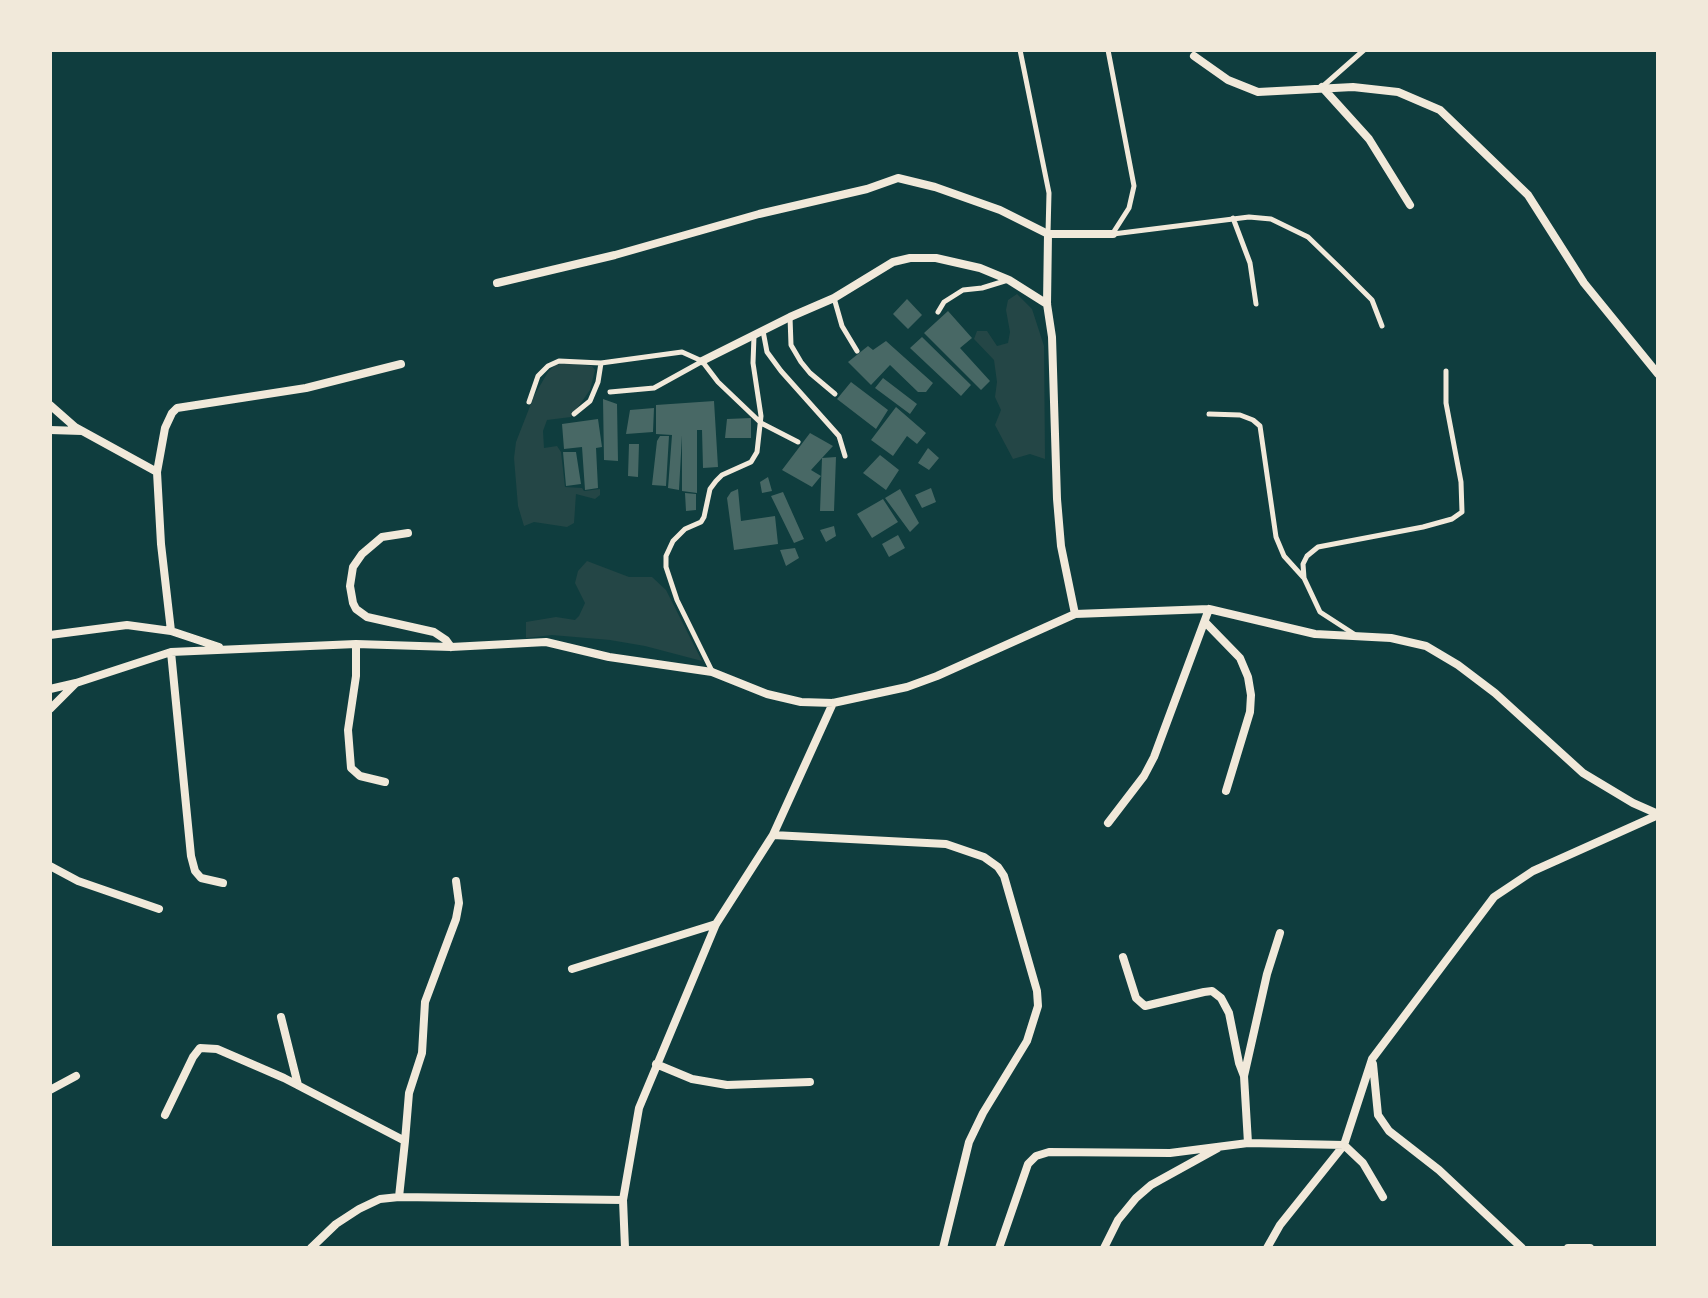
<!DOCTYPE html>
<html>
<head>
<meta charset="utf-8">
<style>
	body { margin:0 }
	#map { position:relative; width:1708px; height:1298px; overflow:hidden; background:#0f3d3e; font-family:Montserrat,sans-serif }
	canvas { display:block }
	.frame { position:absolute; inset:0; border:52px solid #f1e9da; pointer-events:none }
</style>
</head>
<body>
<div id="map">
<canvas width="1708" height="1298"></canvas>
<div class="frame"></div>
</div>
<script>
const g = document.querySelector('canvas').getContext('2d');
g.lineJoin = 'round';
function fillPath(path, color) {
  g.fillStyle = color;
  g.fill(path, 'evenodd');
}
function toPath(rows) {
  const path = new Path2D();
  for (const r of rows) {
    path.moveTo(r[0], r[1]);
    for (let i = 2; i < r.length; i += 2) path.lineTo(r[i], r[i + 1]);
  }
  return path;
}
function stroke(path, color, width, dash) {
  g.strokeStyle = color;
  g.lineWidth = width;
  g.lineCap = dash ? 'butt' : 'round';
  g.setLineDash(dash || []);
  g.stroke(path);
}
fillPath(toPath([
	[1017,294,1032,309,1044,346,1045,459,1030,454,1013,459,995,425,1001,410,995,397,997,382,994,360,974,339,977,331,987,331,997,346,1008,343,1010,332,1006,310,1008,300],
	[566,363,592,366,595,370,590,390,571,417,547,420,543,431,544,448,557,446,561,452,565,487,582,488,584,491,600,489,600,495,595,499,576,494,574,523,567,527,534,522,524,526,518,506,514,458,516,442,534,396,548,372,555,365],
	[587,561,629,577,652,577,666,590,702,661,645,646,610,640,552,635,526,638,526,622,556,617,575,620,579,616,585,603,575,583,578,571]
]), '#244646');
fillPath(toPath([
	[907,299,922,315,908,329,893,314],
	[948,311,972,338,960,348,990,381,981,390,924,333],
	[922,337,971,385,961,396,910,348],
	[886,341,933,383,926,392,918,392,890,365,871,385,848,362,868,346,873,350],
	[883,378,917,404,910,414,875,388],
	[851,382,888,410,876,429,837,399],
	[603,399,617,404,618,461,604,460],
	[714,401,718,467,703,468,702,430,697,430,697,493,682,491,682,435,679,490,668,488,672,435,656,434,656,405],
	[896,407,926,433,917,444,907,436,893,456,871,440],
	[654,408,653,432,626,434,630,410],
	[751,418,751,438,725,438,727,419],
	[598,419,602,447,596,448,598,488,585,490,582,447,564,449,562,424],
	[810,433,833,446,822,458,836,457,834,511,820,511,822,458,811,470,821,476,812,487,782,470],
	[660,436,669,436,666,486,652,485,657,441],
	[629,444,639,444,638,477,628,476],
	[928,448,939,458,929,470,918,463],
	[563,452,576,452,581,484,566,486],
	[880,455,899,470,886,490,863,473],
	[768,477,772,491,762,493,760,482],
	[931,488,936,502,922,508,915,495],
	[738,489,741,521,775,516,778,544,734,550,727,498,731,492],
	[900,489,919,523,910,532,885,498],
	[783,492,804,539,794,543,771,496],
	[685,493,696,494,696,510,686,511],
	[883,499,898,522,872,538,857,514],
	[834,526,836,536,826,542,820,530],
	[898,535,905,548,889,557,882,544],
	[795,548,799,558,786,566,780,550]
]), '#486865');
stroke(toPath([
	[1020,50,1049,193,1048,233],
	[1108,50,1134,186,1129,208,1113,233],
	[1322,87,1364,50],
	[1233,218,1250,263,1256,304],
	[1113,234,1249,217,1271,219,1308,237,1342,270,1372,300,1382,326],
	[834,298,842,326,857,351],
	[938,312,944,302,963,290,982,288,1008,280],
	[790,317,791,345,801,362,810,373,835,394],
	[763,331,767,352,781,371,839,436,845,456],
	[610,392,654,388,701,362],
	[529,402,538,376,548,366,559,361,601,363,682,352,702,361,718,382,761,423,798,442],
	[574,414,590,401,598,382,601,363],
	[1209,414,1240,415,1253,420,1260,426,1276,537,1284,556,1303,577],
	[1354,634,1320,612,1304,578,1303,564,1307,556,1318,547,1423,527,1452,519,1462,512,1461,482,1446,403,1446,371],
	[712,671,677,600,666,567,666,556,673,541,685,529,701,522,704,517,710,489,716,481,722,475,751,462,757,452,761,416,753,363,754,336]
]), '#f1e9da', 5);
stroke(toPath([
	[1194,56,1228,80,1258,92,1353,87,1398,92,1440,110,1528,195,1584,283,1658,374],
	[1322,87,1369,139,1410,205],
	[497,283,615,255,759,214,867,189,898,178,935,187,1000,210,1048,234],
	[702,361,790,317,834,298,893,262,910,258,936,258,980,268,1009,280,1047,304],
	[50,405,75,427,157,472,161,544,171,631,219,647],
	[50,430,82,431],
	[157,472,165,428,172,413,177,408,306,388,401,364],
	[408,533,382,537,362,554,353,567,350,586,353,603,356,609,367,617,434,632,446,640,451,647],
	[1075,614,1061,546,1057,499,1052,337,1047,304,1048,234,1113,234],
	[1205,622,1240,658,1248,677,1251,695,1250,712,1226,791],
	[50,635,127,625,171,631],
	[356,644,356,676,348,730,351,768,360,776,385,782],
	[171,652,191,856,195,871,201,878,223,883],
	[50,689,76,683,171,652,356,644,451,647,546,642,609,657,712,672,767,694,801,702,833,703,907,687,937,676,1075,614,1209,609,1315,634,1391,638,1426,646,1458,665,1495,693,1583,773,1633,803,1658,814],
	[50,709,75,684],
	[1108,823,1144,776,1154,757,1209,609],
	[773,835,946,844,984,857,998,867,1004,876,1037,991,1038,1006,1027,1041,983,1113,969,1142,943,1248],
	[50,866,78,881,159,909],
	[1123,957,1136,998,1145,1006,1204,992,1212,991,1221,998,1229,1013,1239,1063,1244,1076],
	[572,969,716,924],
	[281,1017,298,1085],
	[656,1064,692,1079,727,1085,810,1082],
	[1373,1064,1378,1115,1389,1131,1439,1170,1522,1248],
	[50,1090,76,1076],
	[165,1115,193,1057,200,1048,217,1049,284,1078,405,1141,399,1197,623,1200],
	[405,1141,409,1093,422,1053,425,1002,456,919,459,903,456,881],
	[1248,1143,1244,1076,1267,974,1280,933],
	[311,1248,336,1224,359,1209,380,1199,399,1197],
	[625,1248,623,1200,639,1108,716,924,773,835,833,703],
	[999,1248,1028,1164,1036,1156,1049,1152,1170,1153,1248,1143,1344,1145,1363,1163,1383,1197],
	[1104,1248,1118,1220,1136,1198,1151,1185,1218,1148],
	[1267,1248,1280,1225,1344,1145,1372,1059,1494,897,1533,871,1658,815],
	[1568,1248,1590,1248]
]), '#f1e9da', 8);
</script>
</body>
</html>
